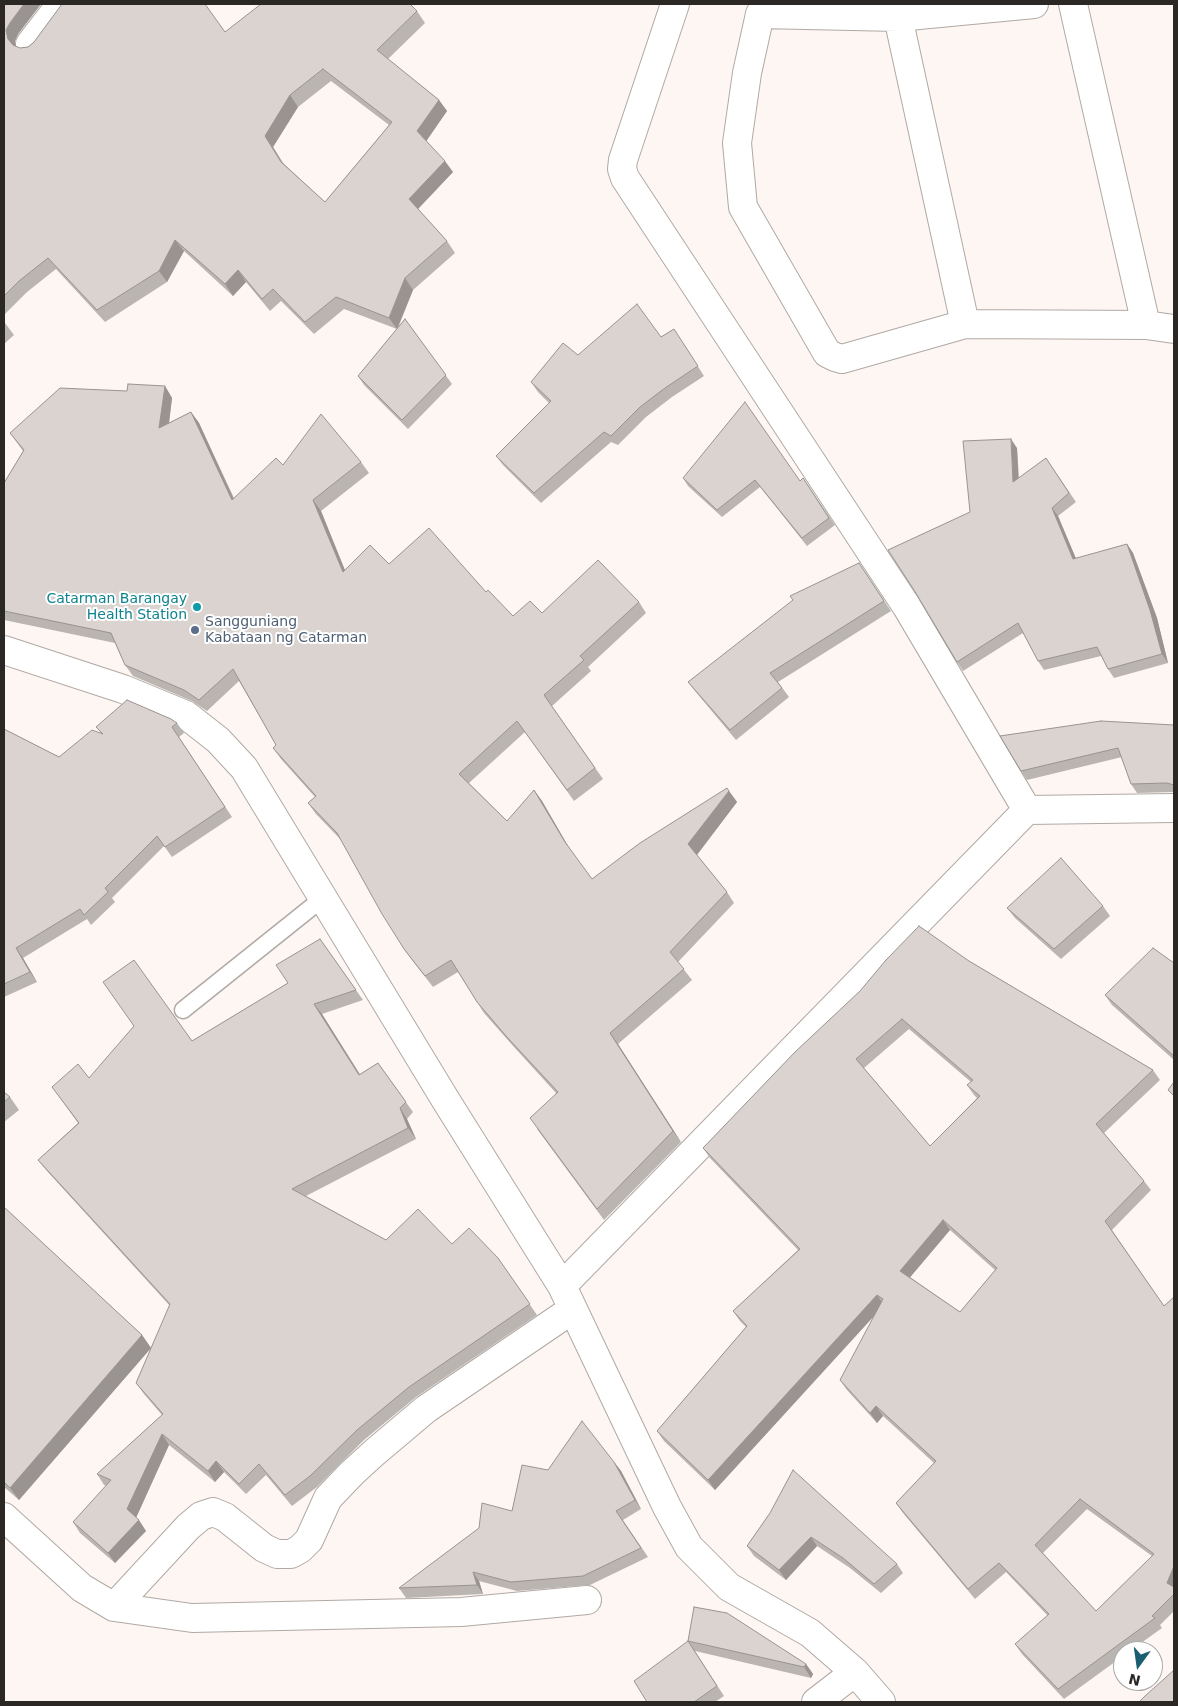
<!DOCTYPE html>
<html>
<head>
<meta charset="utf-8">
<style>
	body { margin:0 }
	#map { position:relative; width:1178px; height:1706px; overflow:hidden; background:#fef6f2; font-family:"DejaVu Sans",sans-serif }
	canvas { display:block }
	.frame { position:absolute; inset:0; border:5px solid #2a2725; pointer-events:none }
	.north { position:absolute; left:1113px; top:1641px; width:50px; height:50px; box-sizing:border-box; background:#fff; border:1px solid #aaa9a8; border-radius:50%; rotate:194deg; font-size:14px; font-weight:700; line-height:20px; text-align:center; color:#2a2725 }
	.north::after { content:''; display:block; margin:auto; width:18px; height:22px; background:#1a5f71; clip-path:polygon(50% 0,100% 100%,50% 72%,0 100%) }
</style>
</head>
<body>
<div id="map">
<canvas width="1178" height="1706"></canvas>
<div class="frame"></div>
<div class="north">N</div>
</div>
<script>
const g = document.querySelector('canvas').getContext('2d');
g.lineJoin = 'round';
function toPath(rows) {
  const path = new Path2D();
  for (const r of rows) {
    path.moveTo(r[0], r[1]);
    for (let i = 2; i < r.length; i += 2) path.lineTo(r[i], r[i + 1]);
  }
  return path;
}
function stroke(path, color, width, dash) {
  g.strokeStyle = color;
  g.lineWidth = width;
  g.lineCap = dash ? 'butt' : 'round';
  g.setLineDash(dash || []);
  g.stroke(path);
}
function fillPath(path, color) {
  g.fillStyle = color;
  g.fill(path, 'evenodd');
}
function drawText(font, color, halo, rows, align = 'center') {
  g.font = font + ' "DejaVu Sans",sans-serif';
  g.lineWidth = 4;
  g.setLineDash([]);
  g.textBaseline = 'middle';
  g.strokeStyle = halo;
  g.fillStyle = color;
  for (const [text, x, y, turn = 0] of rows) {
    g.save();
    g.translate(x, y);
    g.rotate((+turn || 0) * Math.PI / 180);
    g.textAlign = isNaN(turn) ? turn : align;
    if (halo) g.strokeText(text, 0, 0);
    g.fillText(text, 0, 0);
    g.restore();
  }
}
const service = toPath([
	[183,1010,323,898]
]);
const minor = toPath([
	[675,4,623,160,622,169,625,178,907,607,1027,810],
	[1034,4,898,17,760,14,747,73,737,143,743,207,827,353,835,357,842,359,965,324,1146,325,1174,329],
	[1073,4,1146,325],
	[898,17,965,324],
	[30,44,61,4],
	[4,650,123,689,186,715,218,740,244,768,445,1099,562,1286,667,1507,689,1547,729,1587,810,1633,855,1672,881,1702],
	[562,1286,1027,810,1174,808],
	[4,1517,82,1588,114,1607,192,1618,461,1612,587,1600],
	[114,1607,188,1527,201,1516,213,1512,225,1517,264,1548,277,1554,291,1554,300,1549,309,1540,328,1498,352,1473,375,1452,426,1409,573,1309],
	[816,1702,855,1672]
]);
stroke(service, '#b0a9a4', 19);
stroke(minor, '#b0a9a4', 30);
stroke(service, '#fff', 16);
stroke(minor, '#fff', 28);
fillPath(toPath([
	[4,4,41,4,18,34,15,41,15,46,20,48,28,47,34,42,225,32,417,11,425,23,388,59,439,100,447,111,426,141,453,172,418,209,447,241,455,253,413,290,398,328,405,319,452,384,408,429,364,385,358,376,397,329,344,309,314,334,281,301,270,311,246,282,233,296,184,251,167,282,105,322,56,269,27,292,4,315],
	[331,81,389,125,325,202,283,163,273,147,298,107],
	[5,323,14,335,4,344,4,325],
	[674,329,704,376,672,397,646,417,618,445,611,442,541,503,503,465,496,456,549,403,538,392,531,382,578,355,661,337],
	[165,386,172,398,169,423,191,412,199,423,234,498,283,465,361,462,369,473,321,511,345,570,389,564,486,592,513,616,639,602,646,613,588,667,591,671,552,706,603,779,574,801,525,732,469,783,507,821,534,790,542,801,571,851,592,879,729,791,737,802,697,855,727,892,734,903,678,962,692,980,618,1044,681,1142,604,1220,537,1129,556,1093,514,1047,484,1013,458,972,433,987,412,960,404,949,341,840,316,814,308,803,315,797,281,759,273,748,276,745,239,681,207,711,192,701,133,676,125,665,115,643,4,620,4,483,23,451,10,433,127,391],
	[1017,448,1019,478,1046,458,1076,502,1058,516,1076,559,1127,544,1133,553,1157,618,1168,663,1114,678,1108,669,1101,656,1044,670,1038,661,1023,633,963,671,957,662],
	[683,478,800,481,803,478,835,525,807,546,760,487,722,517,688,486],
	[859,563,891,611,778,682,789,697,736,740,695,691,688,682],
	[177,723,184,733,179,737,232,817,172,857,164,846,112,898,115,902,91,925,87,919,23,958,37,982,4,997,4,729,59,757,101,733,96,727],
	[1174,725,1174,792,1137,793,1131,784,1122,757,1027,780,1021,771],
	[1103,906,1110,916,1061,959,1015,918,1007,908],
	[320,939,363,1000,322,1014,360,1074,378,1063,413,1112,407,1119,416,1139,306,1196,386,1240,452,1244,498,1258,537,1315,416,1397,364,1440,317,1487,292,1506,266,1475,246,1494,224,1472,215,1482,169,1445,136,1518,146,1531,115,1563,80,1533,73,1522,107,1486,104,1485,97,1474,162,1415,144,1394,136,1383,170,1306,46,1170,38,1160,78,1123,52,1087,89,1078,192,1041,288,983],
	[969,961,1153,1070,1160,1080,1104,1133,1144,1181,1151,1190,1112,1230,1164,1306,1174,1297,1174,1611,1160,1625,1162,1628,1130,1651,1123,1651,1123,1656,1064,1699,1022,1654,1015,1644,1048,1616,1006,1572,975,1599,903,1513,896,1503,934,1463,883,1416,877,1423,847,1390,840,1380,875,1315,715,1490,664,1441,657,1431,746,1327,740,1321,733,1311,798,1250,710,1158,703,1148],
	[909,1029,971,1082,967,1085,974,1095,977,1098,930,1146,864,1068],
	[950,1230,995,1270,960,1312,910,1277],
	[1087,1509,1152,1556,1096,1611,1043,1553],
	[1174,963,1174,1060,1112,1005,1105,995],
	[4,1092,10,1097,19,1110,4,1122],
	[4,1207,142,1335,151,1348,19,1500,4,1487],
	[614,1462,621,1471,641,1509,623,1520,648,1557,590,1585,517,1591,479,1581,483,1594,406,1598,399,1588,512,1511,548,1470],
	[770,1513,897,1564,903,1573,881,1593,850,1568,817,1546,786,1580,754,1556,747,1546],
	[688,1641,806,1664,813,1674,811,1678,695,1651,724,1696,715,1702,647,1702]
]), '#bbb5b2');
fillPath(toPath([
	[24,4,41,4,18,34,15,41,16,50,8,39,6,30,10,23],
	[290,95,298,107,273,147,289,173,265,136],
	[439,100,447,111,425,143,417,131],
	[445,161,453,172,417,210,409,199],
	[175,240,184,251,167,282,159,271],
	[238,270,246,282,233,296,225,284],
	[405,278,413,290,397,329,389,318],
	[165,386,172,398,167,439,159,428],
	[191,412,199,423,239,511,232,500],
	[1011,439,1017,448,1019,491,1013,482],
	[313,500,321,511,350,583,343,572],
	[1052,508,1058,516,1080,568,1073,559],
	[1127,544,1133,553,1157,618,1168,663,1162,654],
	[534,790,542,801,572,853,565,842],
	[729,791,737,802,696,856,688,844],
	[16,948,23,958,37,982,30,972],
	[314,1004,322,1014,366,1085,359,1075],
	[610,1033,618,1044,681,1142,673,1131],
	[400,1108,407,1119,416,1139,408,1128],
	[943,1220,950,1230,907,1281,900,1271],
	[877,1295,884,1305,715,1490,708,1480],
	[142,1335,151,1348,19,1500,10,1488],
	[876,1406,883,1416,877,1423,870,1413],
	[162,1434,169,1445,135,1520,127,1509],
	[216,1461,224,1472,215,1482,208,1471],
	[614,1462,621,1471,641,1509,635,1500],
	[139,1520,146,1531,115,1563,108,1553],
	[811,1537,817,1546,786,1580,779,1570],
	[1174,1566,1174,1591,1167,1583],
	[473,1572,479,1581,483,1594,477,1585],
	[806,1664,813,1674,811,1678,804,1667]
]), '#999491');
const building = toPath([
	[4,4,24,4,10,23,6,30,8,39,13,45,20,48,28,47,34,42,62,4,205,4,225,32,261,4,410,4,417,11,377,50,439,100,417,131,445,161,409,199,447,241,405,278,389,318,336,297,305,322,273,289,262,299,238,270,225,284,175,240,159,271,97,310,48,258,19,281,4,296,4,4],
	[323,69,392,122,325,202,281,162,265,136,290,95,323,69],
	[637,304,661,337,674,329,698,366,665,388,640,407,611,436,604,432,534,493,496,456,551,401,531,382,563,343,578,355,637,304],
	[405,319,446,375,402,420,358,376,405,319],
	[128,384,165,386,159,428,191,412,232,500,276,458,283,465,321,414,361,462,313,500,343,572,370,545,389,564,429,528,486,592,488,590,513,616,530,601,542,613,598,560,639,602,580,656,584,660,544,695,595,768,567,790,517,721,459,774,507,821,534,790,565,842,592,879,640,843,727,788,729,791,688,844,727,892,670,952,684,969,610,1033,673,1131,597,1209,530,1118,558,1092,506,1036,477,1002,451,960,425,976,404,949,382,914,337,833,308,803,316,796,273,748,276,745,233,669,199,700,184,690,125,665,111,633,4,611,4,483,24,450,10,433,60,388,127,391,128,384],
	[745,402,800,481,803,478,829,518,802,538,755,480,717,510,683,478,745,402],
	[1011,439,1013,482,1046,458,1069,493,1052,508,1073,559,1127,544,1150,610,1162,654,1108,669,1097,647,1038,661,1018,623,957,662,914,590,888,550,970,512,963,441,1011,439],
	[859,563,884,601,770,673,782,688,730,730,688,682,793,600,790,596,859,563],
	[127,700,171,719,177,723,172,727,225,807,165,847,157,836,105,888,108,892,84,915,80,909,16,948,30,972,4,984,4,729,59,757,92,730,103,734,96,727,127,700],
	[1101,721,1174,725,1174,785,1167,783,1131,784,1118,748,1021,771,1000,736,1101,721],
	[1061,858,1103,906,1054,949,1007,908,1061,858],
	[919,926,969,961,1153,1070,1096,1124,1144,1181,1105,1221,1164,1306,1174,1297,1174,1566,1167,1583,1174,1587,1174,1594,1152,1616,1155,1618,1058,1689,1015,1644,1049,1614,999,1563,968,1589,896,1503,936,1461,876,1406,870,1413,840,1380,883,1299,877,1295,708,1480,657,1431,747,1326,733,1311,800,1249,703,1148,795,1052,860,991,886,960,919,926],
	[902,1019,973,1080,967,1085,980,1096,930,1146,856,1059,902,1019],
	[943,1220,997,1268,960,1312,900,1271,943,1220],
	[1080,1499,1154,1554,1096,1611,1035,1545,1080,1499],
	[320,939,356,990,314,1004,359,1075,378,1063,406,1102,400,1108,408,1128,292,1189,386,1240,418,1209,452,1244,469,1228,498,1258,530,1304,409,1387,357,1430,310,1476,285,1495,259,1464,239,1484,216,1461,208,1471,162,1434,127,1509,139,1520,108,1553,73,1522,111,1480,97,1474,163,1414,136,1383,170,1304,38,1160,79,1123,52,1087,78,1064,89,1078,134,1026,103,982,134,960,192,1041,288,983,276,965,320,939],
	[1153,948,1174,963,1174,1056,1105,995,1153,948],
	[1174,1082,1174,1096,1168,1090,1174,1082],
	[4,1092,10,1097,4,1102,4,1092],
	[4,1207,142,1335,10,1488,4,1482,4,1207],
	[582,1421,614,1462,635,1500,616,1511,641,1548,583,1576,511,1582,473,1572,477,1585,399,1588,479,1528,482,1503,512,1511,522,1465,548,1470,582,1421],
	[793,1470,897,1564,874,1584,843,1558,811,1537,779,1570,747,1546,770,1513,793,1470],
	[694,1607,727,1613,806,1664,804,1667,688,1641,694,1607],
	[688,1641,717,1686,694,1702,647,1702,634,1681,688,1641],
	[1174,1670,1174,1702,1139,1702,1145,1696,1174,1670]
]);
fillPath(building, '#dad3cf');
stroke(building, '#999491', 1);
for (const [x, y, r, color] of [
	[197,607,5,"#0f9aa8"],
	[195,630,5,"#5c6f8a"]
]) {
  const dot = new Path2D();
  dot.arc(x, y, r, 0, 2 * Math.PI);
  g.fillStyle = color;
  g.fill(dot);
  stroke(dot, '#fff', 2);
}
drawText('14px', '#0d838f', '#fff', [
	["Catarman Barangay",187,599],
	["Health Station",187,615]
], 'right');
drawText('14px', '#4e5e75', '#fff', [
	["Sangguniang",205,622],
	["Kabataan ng Catarman",205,638]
], 'left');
</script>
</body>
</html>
